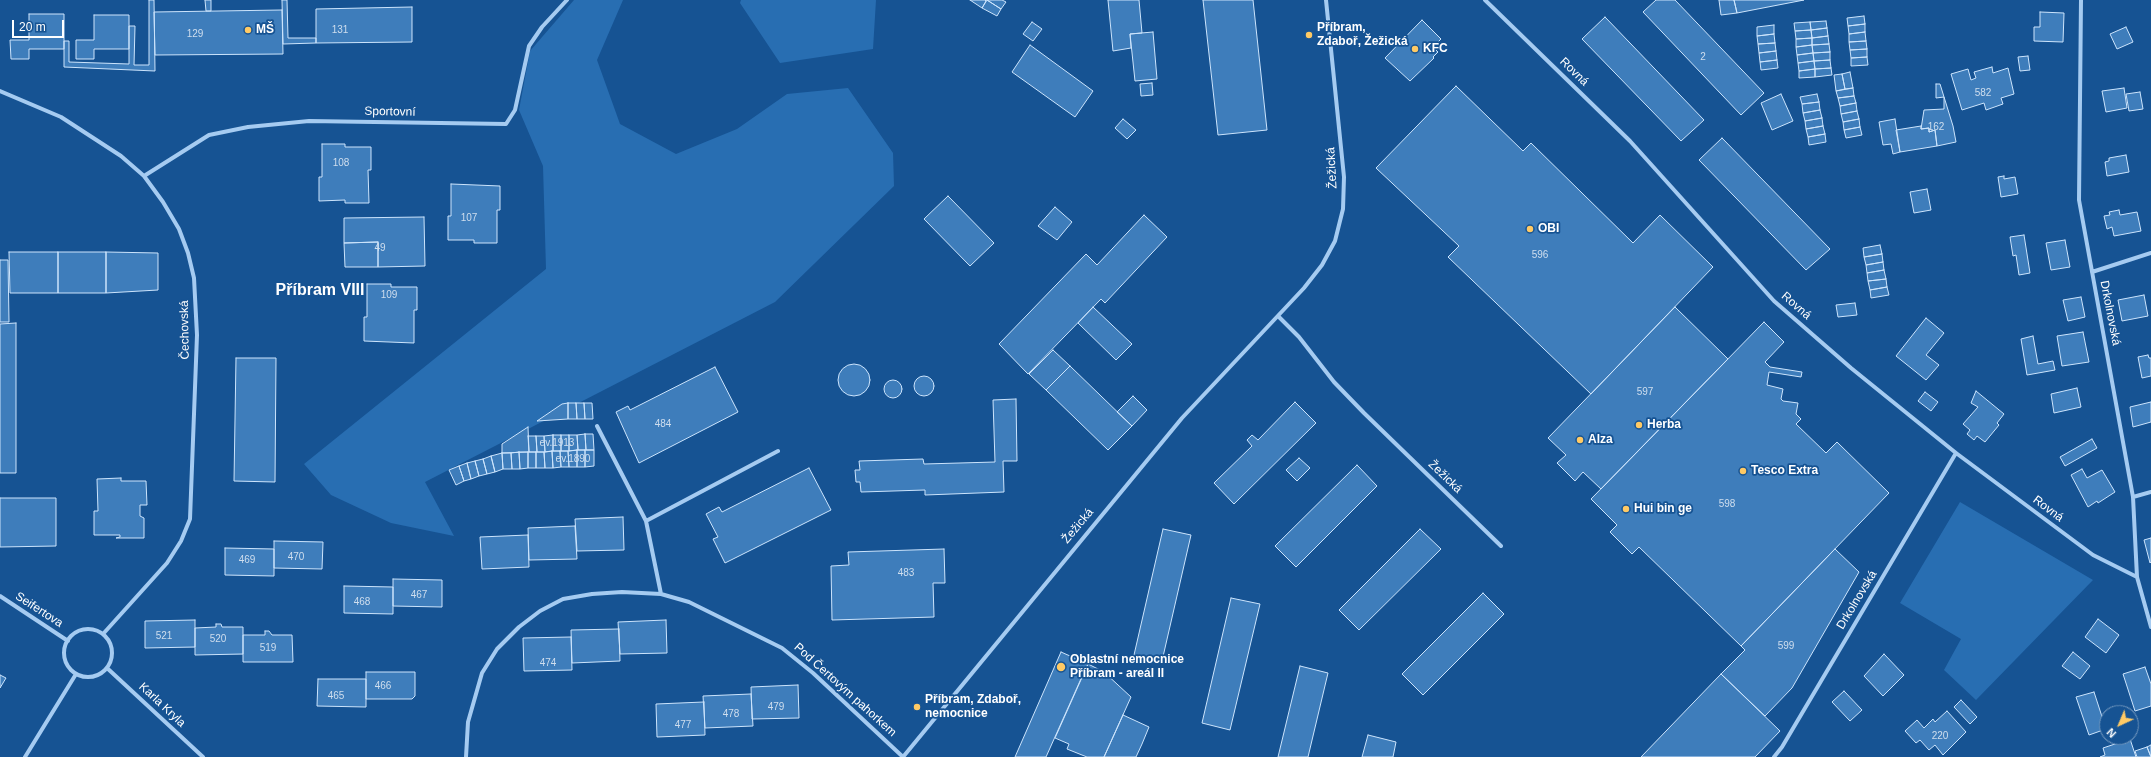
<!DOCTYPE html>
<html>
<head>
<meta charset="utf-8">
<style>
	body { margin:0 }
	#map { position:relative; width:2151px; height:757px; overflow:hidden; background:#165393; font-family:Arial,sans-serif }
	canvas { display:block }
	.north { position:absolute; left:2099px; top:705px; width:40px; height:40px; box-sizing:border-box; background:#165393; border:1px solid #7398be; border-radius:50%; rotate:224deg; font-size:11px; font-weight:700; line-height:16px; text-align:center; color:#fff }
	.north::after { content:''; display:block; margin:auto; width:14px; height:18px; background:#ffca65; clip-path:polygon(50% 0,100% 100%,50% 72%,0 100%) }
	.scale { position:absolute; left:12px; top:20px; width:52px; height:18px; box-sizing:border-box; border:2px solid #fff; border-top:0; padding-left:5px; font-size:12px; line-height:14px; white-space:nowrap; color:#fff; -webkit-text-stroke:3px #165393; paint-order:stroke }
</style>
</head>
<body>
<div id="map">
<canvas width="2151" height="757"></canvas>
<div class="north">N</div>
<div class="scale">20 m</div>
</div>
<script>
const g = document.querySelector('canvas').getContext('2d');
g.lineJoin = 'round';
function fillPath(path, color) {
  g.fillStyle = color;
  g.fill(path, 'evenodd');
}
function toPath(rows) {
  const path = new Path2D();
  for (const r of rows) {
    if (r.length === 3) {
      path.moveTo(r[0] + r[2], r[1]);
      path.arc(r[0], r[1], r[2], 0, 2 * Math.PI);
      continue;
    }
    path.moveTo(r[0], r[1]);
    for (let i = 2; i < r.length; i += 2) path.lineTo(r[i], r[i + 1]);
  }
  return path;
}
function stroke(path, color, width, dash) {
  g.strokeStyle = color;
  g.lineWidth = width;
  g.lineCap = dash ? 'butt' : 'round';
  g.setLineDash(dash || []);
  g.stroke(path);
}
function drawText(font, color, halo, rows, align = 'center') {
  g.font = font + ' Arial,sans-serif';
  g.lineWidth = 3.5;
  g.setLineDash([]);
  g.textBaseline = 'middle';
  g.strokeStyle = halo;
  g.fillStyle = color;
  for (const [text, x, y, turn = 0] of rows) {
    g.save();
    g.translate(x, y);
    g.rotate((+turn || 0) * Math.PI / 180);
    g.textAlign = isNaN(turn) ? turn : align;
    if (halo) g.strokeText(text, 0, 0);
    g.fillText(text, 0, 0);
    g.restore();
  }
}
fillPath(toPath([
	[574,0,623,0,597,60,620,124,676,154,737,129,787,94,848,88,893,153,894,186,775,302,425,482,454,536,391,523,331,495,304,464,546,269,543,166,519,110,530,51],
	[741,0,876,0,873,49,780,63,740,3],
	[1960,502,2093,580,1976,700,1944,670,1961,639,1900,603]
]), '#286eb2');
const building = toPath([
	[149,0,154,0,155,71,64,67,64,41,69,41,69,62,129,64,129,26,135,26,134,65,149,65,149,0],
	[205,0,211,0,211,11,206,11,205,0],
	[282,0,287,0,288,38,316,38,316,43,283,44,282,0],
	[970,0,985,0,986,1,982,8,970,0],
	[987,0,1002,0,1006,2,1001,9,987,0],
	[987,0,1001,9,997,16,982,8,987,0],
	[1108,0,1139,0,1142,33,1130,34,1131,48,1113,51,1108,0],
	[1203,0,1253,0,1267,130,1218,135,1203,0],
	[1656,0,1675,0,1764,93,1741,115,1643,12,1656,0],
	[1719,0,1734,0,1737,13,1721,15,1719,0],
	[1734,0,1804,0,1737,13,1734,0],
	[412,7,412,42,316,43,316,9,412,7],
	[282,10,283,54,155,55,154,12,282,10],
	[2040,12,2064,13,2063,42,2034,41,2034,27,2040,27,2040,12],
	[29,14,64,14,64,49,29,49,29,59,11,59,10,40,29,40,29,14],
	[94,15,129,15,129,49,94,49,94,59,76,59,76,40,94,40,94,15],
	[1864,16,1865,24,1848,26,1847,18,1864,16],
	[1605,17,1704,120,1681,141,1582,39,1605,17],
	[1422,20,1441,39,1433,47,1438,52,1433,57,1434,58,1410,81,1385,58,1422,20],
	[1826,21,1827,28,1811,30,1810,22,1826,21],
	[1032,22,1042,29,1033,41,1023,34,1032,22],
	[1810,22,1811,30,1795,31,1794,23,1810,22],
	[1865,24,1865,32,1849,34,1848,26,1865,24],
	[1774,25,1774,34,1757,36,1757,27,1774,25],
	[2126,27,2133,42,2117,49,2110,34,2126,27],
	[1827,28,1828,36,1812,38,1811,30,1827,28],
	[1811,30,1812,38,1796,39,1795,31,1811,30],
	[1153,32,1157,79,1135,81,1130,34,1153,32],
	[1865,32,1866,41,1849,42,1849,34,1865,32],
	[1774,34,1775,43,1758,44,1757,36,1774,34],
	[1828,36,1829,44,1812,45,1812,38,1828,36],
	[1812,38,1812,45,1796,47,1796,39,1812,38],
	[1866,41,1867,49,1850,50,1849,42,1866,41],
	[1775,43,1776,51,1759,53,1758,44,1775,43],
	[1829,44,1830,52,1813,53,1812,45,1829,44],
	[1030,45,1093,91,1075,117,1012,72,1030,45],
	[1812,45,1813,53,1797,55,1796,47,1812,45],
	[1867,49,1867,57,1851,58,1850,50,1867,49],
	[1776,51,1777,60,1760,62,1759,53,1776,51],
	[1830,52,1830,60,1814,61,1813,53,1830,52],
	[1813,53,1814,61,1798,63,1797,55,1813,53],
	[2028,56,2030,70,2020,71,2018,57,2028,56],
	[1867,57,1868,65,1851,66,1851,58,1867,57],
	[1777,60,1778,68,1761,70,1760,62,1777,60],
	[1830,60,1831,68,1815,69,1814,61,1830,60],
	[1814,61,1815,69,1799,71,1798,63,1814,61],
	[1992,67,1993,73,2008,68,2014,94,2001,98,2003,104,1986,110,1984,103,1962,110,1951,74,1968,69,1971,80,1976,78,1974,72,1992,67],
	[1831,68,1832,75,1815,77,1815,69,1831,68],
	[1815,69,1815,77,1799,78,1799,71,1815,69],
	[1850,72,1853,88,1845,89,1842,74,1850,72],
	[1842,74,1845,89,1836,91,1834,75,1842,74],
	[1152,83,1153,95,1141,96,1140,84,1152,83],
	[1936,84,1940,84,1953,126,1956,142,1937,146,1935,130,1929,132,1929,128,1921,129,1924,110,1944,109,1944,97,1936,98,1936,84],
	[1456,86,1523,151,1531,143,1633,243,1660,215,1713,267,1591,394,1448,257,1459,246,1376,168,1456,86],
	[1853,88,1854,96,1838,98,1836,91,1853,88],
	[2124,88,2127,108,2106,112,2102,91,2124,88],
	[2140,92,2143,109,2129,111,2126,94,2140,92],
	[1781,94,1793,121,1772,130,1761,103,1781,94],
	[1817,94,1819,102,1802,104,1800,97,1817,94],
	[1854,96,1856,103,1840,106,1838,98,1854,96],
	[1819,102,1820,110,1803,113,1802,104,1819,102],
	[1856,103,1857,111,1841,114,1840,106,1856,103],
	[1820,110,1822,118,1805,121,1803,113,1820,110],
	[1857,111,1859,119,1843,122,1841,114,1857,111],
	[1822,118,1823,126,1806,129,1805,121,1822,118],
	[1123,119,1136,130,1127,139,1115,128,1123,119],
	[1859,119,1860,127,1844,130,1843,122,1859,119],
	[1895,119,1900,152,1893,154,1891,144,1883,145,1879,122,1895,119],
	[1823,126,1825,134,1808,137,1806,129,1823,126],
	[1921,126,1921,129,1929,128,1929,132,1935,130,1937,146,1900,152,1896,130,1921,126],
	[1860,127,1862,135,1846,138,1844,130,1860,127],
	[1825,134,1826,142,1809,145,1808,137,1825,134],
	[1722,138,1830,249,1806,270,1699,160,1722,138],
	[322,144,345,144,345,147,371,147,371,170,368,170,369,203,345,203,345,200,319,201,319,177,322,177,322,144],
	[2126,155,2129,172,2107,176,2105,162,2109,161,2109,158,2126,155],
	[2004,176,2004,179,2015,177,2018,194,2001,197,1998,177,2004,176],
	[451,184,500,186,500,210,497,210,497,243,474,243,474,240,448,240,448,216,451,216,451,184],
	[1927,189,1931,210,1914,213,1910,192,1927,189],
	[948,196,994,243,970,266,924,219,948,196],
	[1055,207,1072,222,1057,240,1038,226,1055,207],
	[2119,210,2120,215,2137,212,2141,231,2114,236,2112,227,2107,229,2104,216,2110,215,2109,212,2119,210],
	[1144,215,1167,237,1105,303,1101,299,1028,374,999,344,1086,254,1097,265,1144,215],
	[424,217,425,266,378,267,378,242,344,243,344,218,424,217],
	[2024,235,2030,273,2019,275,2016,255,2013,256,2010,237,2024,235],
	[2065,240,2070,267,2051,270,2046,243,2065,240],
	[378,242,378,267,345,267,344,243,378,242],
	[1880,245,1882,254,1864,257,1863,248,1880,245],
	[9,252,58,252,58,293,10,293,9,252],
	[58,252,106,252,106,293,58,293,58,252],
	[106,252,158,253,158,290,106,293,106,252],
	[1882,254,1883,262,1866,265,1864,257,1882,254],
	[0,260,8,260,9,322,0,322,0,260],
	[1883,262,1884,270,1867,273,1866,265,1883,262],
	[1884,270,1886,279,1868,281,1867,273,1884,270],
	[1886,279,1887,287,1870,290,1868,281,1886,279],
	[367,284,391,284,391,287,417,287,417,310,414,310,414,343,364,341,364,317,367,317,367,284],
	[1887,287,1889,295,1871,298,1870,290,1887,287],
	[2144,295,2148,316,2122,321,2118,300,2144,295],
	[2081,297,2085,317,2068,321,2063,300,2081,297],
	[1855,303,1857,315,1838,317,1836,305,1855,303],
	[1093,307,1132,344,1116,360,1078,323,1093,307],
	[1675,307,1728,359,1601,489,1583,472,1575,481,1557,463,1566,455,1548,438,1675,307],
	[1926,318,1944,333,1926,355,1939,365,1926,380,1896,356,1926,318],
	[1764,322,1784,342,1765,362,1770,367,1802,372,1801,377,1769,372,1767,385,1783,389,1781,399,1783,401,1798,403,1796,414,1801,419,1796,424,1826,453,1837,442,1889,493,1741,646,1639,547,1632,554,1610,532,1617,525,1591,499,1764,322],
	[16,323,16,473,0,473,0,324,16,323],
	[2083,332,2089,362,2062,366,2057,336,2083,332],
	[2033,336,2038,364,2053,361,2055,370,2027,375,2021,339,2033,336],
	[1053,350,1070,366,1046,390,1029,374,1053,350],
	[2148,355,2149,358,2151,358,2151,376,2142,378,2138,357,2148,355],
	[236,358,276,358,275,482,234,481,236,358],
	[854,380,16],
	[1070,366,1132,426,1108,450,1046,390,1070,366],
	[715,367,738,412,639,463,616,412,628,406,630,410,715,367],
	[924,386,10],
	[893,389,9],
	[2077,388,2081,407,2054,413,2051,394,2077,388],
	[1976,391,2004,414,1997,423,1999,425,1985,442,1977,436,1974,440,1967,434,1970,430,1963,424,1978,407,1971,403,1976,391],
	[1925,392,1938,402,1931,411,1918,401,1925,392],
	[1133,396,1147,410,1132,426,1117,412,1133,396],
	[1016,399,1017,461,1003,461,1004,492,925,495,925,490,861,492,860,482,856,482,855,470,860,470,859,461,923,459,924,464,995,462,993,400,1016,399],
	[1295,402,1316,423,1234,504,1214,483,1252,446,1247,440,1252,435,1258,440,1295,402],
	[2151,402,2151,422,2133,427,2130,407,2151,402],
	[568,403,576,403,577,419,568,419,568,403],
	[568,403,568,419,537,421,562,404,568,403],
	[576,403,584,403,585,419,577,419,576,403],
	[584,403,592,403,593,419,585,419,584,403],
	[528,427,529,452,502,453,502,444,528,427],
	[585,434,593,434,594,450,586,450,585,434],
	[585,434,586,450,578,450,577,435,585,434],
	[553,435,561,435,561,451,553,451,553,435],
	[553,435,553,451,545,452,544,436,553,435],
	[561,435,569,435,569,451,561,451,561,435],
	[569,435,577,435,578,450,569,451,569,435],
	[528,436,536,436,537,452,529,452,528,436],
	[536,436,544,436,545,452,537,452,536,436],
	[2092,439,2097,448,2065,466,2060,457,2092,439],
	[577,450,585,450,585,467,577,467,577,450],
	[577,450,577,467,569,467,568,451,577,450],
	[585,450,594,450,594,466,585,467,585,450],
	[552,451,553,468,545,468,544,452,552,451],
	[552,451,560,451,561,467,553,468,552,451],
	[560,451,568,451,569,467,561,467,560,451],
	[519,452,528,452,528,468,520,469,519,452],
	[519,452,520,469,512,469,511,453,519,452],
	[528,452,536,452,536,468,528,468,528,452],
	[536,452,544,452,545,468,536,468,536,452],
	[502,453,511,453,512,469,503,469,502,453],
	[502,453,503,469,495,472,491,456,502,453],
	[491,456,495,472,487,474,483,459,491,456],
	[1299,458,1310,468,1297,481,1286,470,1299,458],
	[483,459,487,474,479,476,475,461,483,459],
	[475,461,479,476,471,479,467,463,475,461],
	[467,463,471,479,464,481,459,466,467,463],
	[1357,465,1377,486,1296,567,1275,546,1357,465],
	[459,466,464,481,456,485,449,470,459,466],
	[809,468,831,510,725,563,713,539,718,537,706,514,719,507,722,512,809,468],
	[2082,469,2087,478,2102,470,2115,492,2098,503,2097,501,2088,507,2071,475,2082,469],
	[121,478,121,481,146,481,147,505,140,505,140,516,144,518,144,538,116,538,120,537,120,535,94,535,94,511,98,511,97,479,121,478],
	[0,498,56,498,56,546,0,547,0,498],
	[623,517,624,550,577,551,575,519,623,517],
	[575,526,577,559,529,560,528,528,575,526],
	[1163,529,1191,535,1162,661,1134,655,1163,529],
	[1420,529,1441,549,1359,630,1339,610,1420,529],
	[528,535,529,567,482,569,480,537,528,535],
	[2151,538,2151,562,2150,563,2144,540,2151,538],
	[274,541,323,542,322,569,274,568,274,541],
	[225,548,274,549,274,576,225,575,225,548],
	[944,549,945,583,933,583,934,617,832,620,831,566,849,565,848,552,944,549],
	[1835,549,1859,572,1792,688,1765,716,1721,674,1745,650,1741,646,1835,549],
	[393,579,442,580,442,607,393,606,393,579],
	[344,586,393,587,393,614,344,613,344,586],
	[1483,593,1504,614,1423,695,1402,674,1483,593],
	[1231,598,1260,604,1230,730,1202,723,1231,598],
	[2098,619,2119,635,2106,653,2085,637,2098,619],
	[195,620,195,647,145,648,145,621,195,620],
	[666,620,667,653,620,654,618,622,666,620],
	[216,624,221,624,222,627,243,627,243,654,195,655,195,628,216,627,216,624],
	[619,629,620,661,572,663,571,630,619,629],
	[265,631,269,631,272,635,292,635,293,662,243,662,243,635,265,635,265,631],
	[571,637,572,670,524,671,523,638,571,637],
	[1061,652,1088,664,1080,681,1046,757,1015,757,1061,652],
	[2073,652,2090,666,2080,679,2062,666,2073,652],
	[1884,654,1904,675,1883,696,1864,676,1884,654],
	[1088,664,1104,672,1131,697,1104,757,1087,757,1067,749,1069,744,1055,738,1088,664],
	[1300,666,1328,673,1308,757,1278,757,1300,666],
	[2145,667,2151,684,2151,706,2135,711,2123,674,2145,667],
	[366,672,415,672,415,696,412,699,366,699,366,672],
	[1721,674,1780,731,1755,757,1641,757,1721,674],
	[0,675,6,678,0,688,0,675],
	[318,679,366,679,366,707,317,706,318,679],
	[798,685,799,718,752,719,751,687,798,685],
	[1844,691,1862,710,1850,721,1832,702,1844,691],
	[2094,692,2106,729,2089,735,2076,697,2094,692],
	[751,694,753,726,705,728,703,696,751,694],
	[1961,700,1977,717,1970,724,1954,707,1961,700],
	[704,702,705,735,657,737,656,704,704,702],
	[1947,711,1966,732,1943,755,1935,745,1929,750,1920,740,1916,743,1905,731,1917,720,1924,728,1933,719,1935,722,1947,711],
	[1123,715,1149,727,1142,744,1136,757,1104,757,1123,715],
	[1368,735,1396,742,1393,757,1362,757,1368,735],
	[2130,739,2136,757,2100,757,2105,755,2103,748,2130,739],
	[2151,745,2151,757,2147,747,2151,745],
	[2147,747,2151,757,2137,757,2135,751,2147,747]
]);
fillPath(building, '#3e7dbb');
stroke(building, '#cce4fc', 1);
stroke(toPath([
	[1485,0,1630,141,1774,301,1851,368,1956,453,2093,555,2137,577],
	[2081,0,2079,200,2133,497,2137,577,2151,627],
	[0,91,61,117,121,156,144,176,163,202,179,229,188,253,194,278,197,335,190,519,181,541,167,563,103,634],
	[144,176,209,135,248,127,309,121,506,124,515,110,529,46,542,27,567,0],
	[2092,272,2151,253],
	[1278,316,1299,337,1334,382,1364,413,1501,546],
	[597,426,646,521,661,594],
	[2133,497,2151,492],
	[646,521,778,451],
	[0,596,68,641],
	[88,653,24],
	[107,668,203,757],
	[25,757,76,674],
	[466,757,468,722,482,673,497,649,519,627,540,611,563,599,592,594,622,592,661,594,689,602,782,648,813,673,903,757],
	[903,757,1182,418,1304,288,1322,265,1335,241,1343,209,1344,177,1326,0],
	[1774,757,1782,747,1956,453]
]), '#a5cbf1', 4);
for (const [x, y, r, color] of [
	[248,30,4,"#ffca65"],
	[1309,35,4,"#ffca65"],
	[1415,49,4,"#ffca65"],
	[1530,229,4,"#ffca65"],
	[1639,425,4,"#ffca65"],
	[1580,440,4,"#ffca65"],
	[1743,471,4,"#ffca65"],
	[1626,509,4,"#ffca65"],
	[1061,667,5,"#ffca65"],
	[917,707,4,"#ffca65"]
]) {
  const dot = new Path2D();
  dot.arc(x, y, r, 0, 2 * Math.PI);
  g.fillStyle = color;
  g.fill(dot);
  stroke(dot, '#165393', 1.5);
}
drawText('10px', '#cfdeee', null, [
	["131",340,30],
	["129",195,34],
	["2",1703,57],
	["582",1983,93],
	["162",1936,127],
	["108",341,163],
	["107",469,218],
	["49",380,248],
	["596",1540,255],
	["109",389,295],
	["597",1645,392],
	["484",663,424],
	["ev.1913",557,443],
	["ev.1890",573,459],
	["598",1727,504],
	["470",296,557],
	["469",247,560],
	["483",906,573],
	["467",419,595],
	["468",362,602],
	["521",164,636],
	["520",218,639],
	["599",1786,646],
	["519",268,648],
	["474",548,663],
	["466",383,686],
	["465",336,696],
	["479",776,707],
	["478",731,714],
	["477",683,725],
	["220",1940,736]
]);
drawText('bold 12px', '#fff', '#165393', [
	["Příbram,",1317,28],
	["Zdaboř, Žežická",1317,42],
	["MŠ",256,30],
	["KFC",1423,49],
	["OBI",1538,229],
	["Herba",1647,425],
	["Alza",1588,440],
	["Tesco Extra",1751,471],
	["Hui bin ge",1634,509],
	["Oblastní nemocnice",1070,660],
	["Příbram - areál II",1070,674],
	["Příbram, Zdaboř,",925,700],
	["nemocnice",925,714]
], 'left');
drawText('12px', '#fff', '#165393', [
	["Rovná",1574,72,44],
	["Sportovní",390,112,1],
	["Žežická",1332,168,-93],
	["Rovná",1796,306,41],
	["Drkolnovská",2110,313,79],
	["Čechovská",185,330,-91],
	["Žežická",1445,477,44],
	["Rovná",2048,509,37],
	["Žežická",1078,526,-50],
	["Drkolnovská",1857,600,-59],
	["Seifertova",39,610,33],
	["Pod Čertovým pahorkem",845,690,42],
	["Karla Kryla",162,705,43]
]);
drawText('bold 16px', '#fff', '#165393', [
	["Příbram VIII",320,291]
]);
</script>
</body>
</html>
